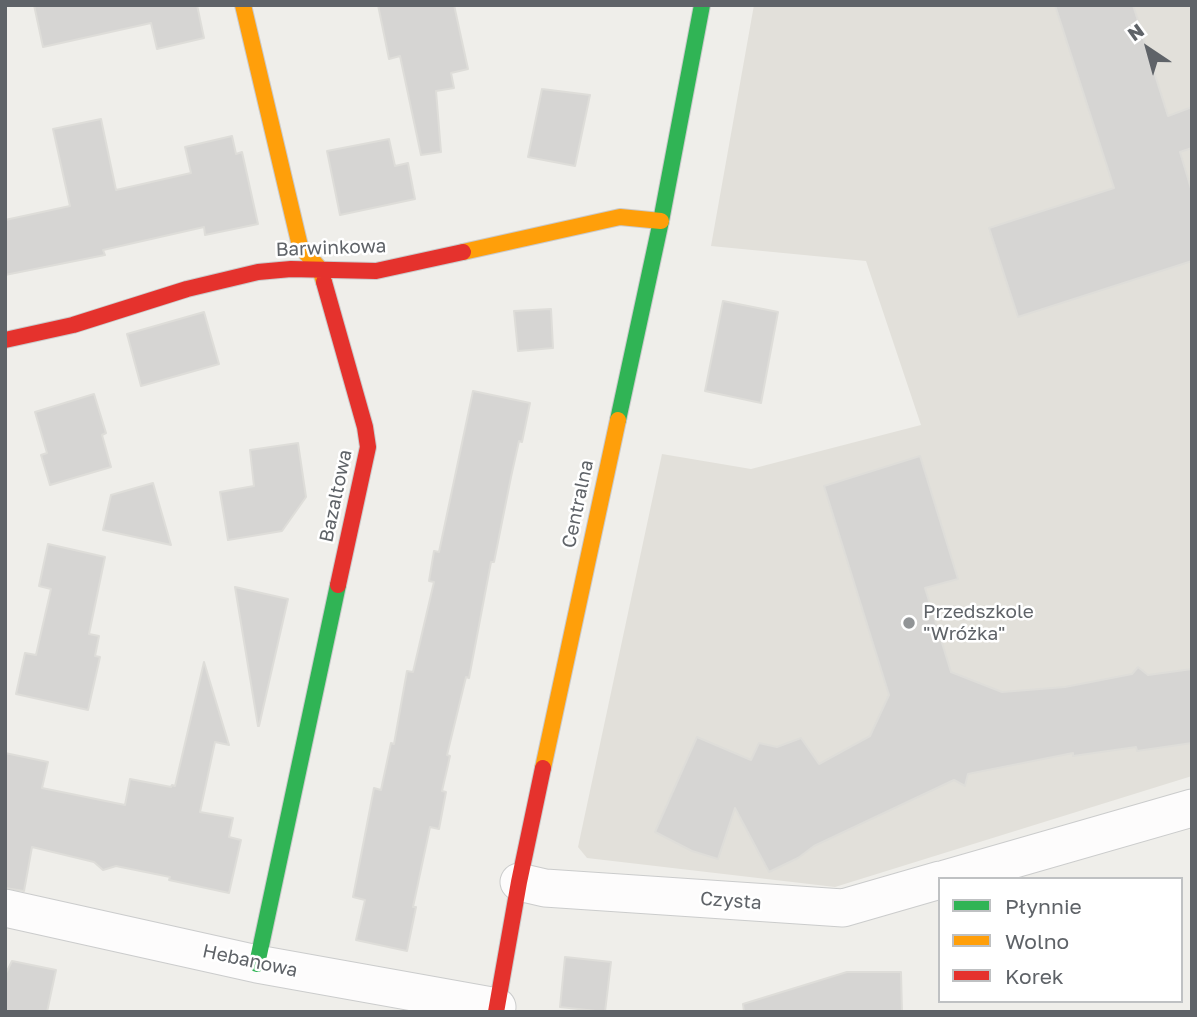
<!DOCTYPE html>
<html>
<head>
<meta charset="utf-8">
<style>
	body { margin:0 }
	#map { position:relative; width:1197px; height:1017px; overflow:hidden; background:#efeeea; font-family:"Golos Text",sans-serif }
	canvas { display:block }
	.frame { position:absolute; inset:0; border:7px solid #5f6368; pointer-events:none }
	.legend { position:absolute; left:938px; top:877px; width:245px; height:126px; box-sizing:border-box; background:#fff; border:2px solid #bfc1c3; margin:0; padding:9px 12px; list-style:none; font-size:21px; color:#5f6368 }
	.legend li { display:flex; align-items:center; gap:14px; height:35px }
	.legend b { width:35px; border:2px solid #bfc1c3 }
	.north { position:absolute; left:1113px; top:14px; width:70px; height:70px; -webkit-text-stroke:5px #fff; paint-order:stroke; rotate:324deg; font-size:19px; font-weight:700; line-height:28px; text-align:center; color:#5f6368 }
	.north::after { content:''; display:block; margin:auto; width:24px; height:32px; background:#5f6368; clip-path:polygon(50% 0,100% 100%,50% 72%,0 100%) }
</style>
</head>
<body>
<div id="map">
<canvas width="1197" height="1017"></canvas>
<div class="frame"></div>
<ul class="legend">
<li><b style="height:9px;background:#30b455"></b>Płynnie</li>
<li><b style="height:9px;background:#ff9f0a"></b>Wolno</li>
<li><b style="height:9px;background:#e5322d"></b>Korek</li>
</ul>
<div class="north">N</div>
</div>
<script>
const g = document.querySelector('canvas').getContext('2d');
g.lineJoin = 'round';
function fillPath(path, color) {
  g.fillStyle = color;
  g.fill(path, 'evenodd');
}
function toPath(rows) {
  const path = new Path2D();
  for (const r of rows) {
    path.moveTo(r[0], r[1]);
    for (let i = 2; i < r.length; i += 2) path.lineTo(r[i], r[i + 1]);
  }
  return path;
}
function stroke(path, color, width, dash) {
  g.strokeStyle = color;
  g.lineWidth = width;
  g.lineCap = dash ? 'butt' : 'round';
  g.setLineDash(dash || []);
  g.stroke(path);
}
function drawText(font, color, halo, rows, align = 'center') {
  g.font = font + ' "Golos Text",sans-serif';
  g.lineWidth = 5;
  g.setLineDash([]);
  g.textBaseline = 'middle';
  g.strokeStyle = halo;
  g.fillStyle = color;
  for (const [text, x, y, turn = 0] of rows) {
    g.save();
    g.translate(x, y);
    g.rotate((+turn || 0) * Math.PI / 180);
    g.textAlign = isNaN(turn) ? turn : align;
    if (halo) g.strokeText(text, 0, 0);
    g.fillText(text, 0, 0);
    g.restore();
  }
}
fillPath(toPath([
	[754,5,1192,5,1192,776,835,887,587,858,578,847,662,454,751,469,921,425,866,261,711,246]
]), '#e2e0da');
const building = toPath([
	[34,5,197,5,204,38,157,49,151,23,43,47,34,5],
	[378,5,454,5,468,69,451,73,454,88,436,91,441,152,421,155,400,56,389,59,378,5],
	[1055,5,1133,5,1168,116,1192,107,1192,148,1180,152,1192,192,1192,261,1018,317,989,228,1114,188,1055,5],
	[542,89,590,95,575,166,528,157,542,89],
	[101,119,116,190,191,173,185,147,232,136,236,154,242,152,258,224,205,235,204,227,103,250,105,255,5,275,5,220,70,206,53,129,101,119],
	[389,139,395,166,408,163,415,199,340,215,327,151,389,139],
	[723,301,778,312,761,403,705,391,723,301],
	[551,309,553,348,518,351,514,311,551,309],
	[204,312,219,364,141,386,127,334,204,312],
	[473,391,530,403,522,442,519,441,511,477,494,562,491,562,469,678,466,677,447,755,450,756,442,791,446,792,439,829,430,827,413,907,416,907,407,951,356,940,365,900,353,897,374,788,381,790,391,743,394,744,407,671,413,672,434,582,429,581,434,551,439,552,473,391],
	[94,394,106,433,102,435,111,467,50,485,41,455,47,453,35,412,94,394],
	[298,443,306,497,282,531,228,540,220,492,254,486,250,450,298,443],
	[920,456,958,579,925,588,951,672,1002,692,1065,687,1132,674,1138,667,1148,675,1192,669,1192,743,1137,751,1136,747,1073,756,1073,753,968,774,965,786,954,780,814,846,798,858,769,872,735,808,718,859,692,851,655,832,697,737,751,760,759,743,777,747,801,738,819,764,870,736,889,695,824,486,920,456],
	[153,483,171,545,103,530,111,495,153,483],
	[48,544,105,557,89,634,99,636,95,656,100,657,88,710,16,694,25,653,36,655,51,589,39,586,48,544],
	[235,587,288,599,259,726,258,726,235,587],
	[204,662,229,745,215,742,200,812,233,818,229,837,241,840,229,893,169,880,170,877,116,866,103,870,94,862,32,847,24,891,5,888,5,753,48,762,42,788,125,805,130,779,171,787,172,785,175,786,204,662],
	[565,957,611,962,605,1012,560,1007,565,957],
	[12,961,56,970,47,1012,5,1012,5,975,12,961],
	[847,972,901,972,902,1012,744,1012,743,1004,847,972]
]);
fillPath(building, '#d6d5d3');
stroke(building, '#deddd9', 2);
const street = toPath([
	[945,879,1192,808],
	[519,882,545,888,843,908,940,880],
	[5,908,257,964,497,1007]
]);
const fast = toPath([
	[618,420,661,221,702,5],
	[257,964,338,585]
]);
const slow = toPath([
	[243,5,300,246,320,269,324,282],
	[463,252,620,217,661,221],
	[543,768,618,420]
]);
const jam = toPath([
	[324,282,365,427,368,447,338,585],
	[5,340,73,325,187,289,258,272,291,269,376,271,463,252],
	[496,1012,519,882,543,768]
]);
stroke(street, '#cbcccc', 39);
stroke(fast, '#cacacb', 18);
stroke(slow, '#cacacb', 18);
stroke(jam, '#cacacb', 18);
stroke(street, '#fdfcfc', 37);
stroke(fast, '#30b455', 16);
stroke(slow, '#ff9f0a', 16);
stroke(jam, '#e5322d', 16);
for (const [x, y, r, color] of [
	[909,623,7,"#919496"]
]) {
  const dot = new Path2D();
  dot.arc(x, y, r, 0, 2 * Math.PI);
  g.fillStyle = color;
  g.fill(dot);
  stroke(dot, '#fff', 2.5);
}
drawText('19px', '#5f6368', '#fff', [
	["Barwinkowa",331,248,-2],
	["Bazaltowa",336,496,-78],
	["Centralna",578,504,-78],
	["Czysta",731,901,4],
	["Hebanowa",250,961,12]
]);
drawText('19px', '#5f6368', '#fff', [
	["Przedszkole",923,612],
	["\"Wróżka\"",923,634]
], 'left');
</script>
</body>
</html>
